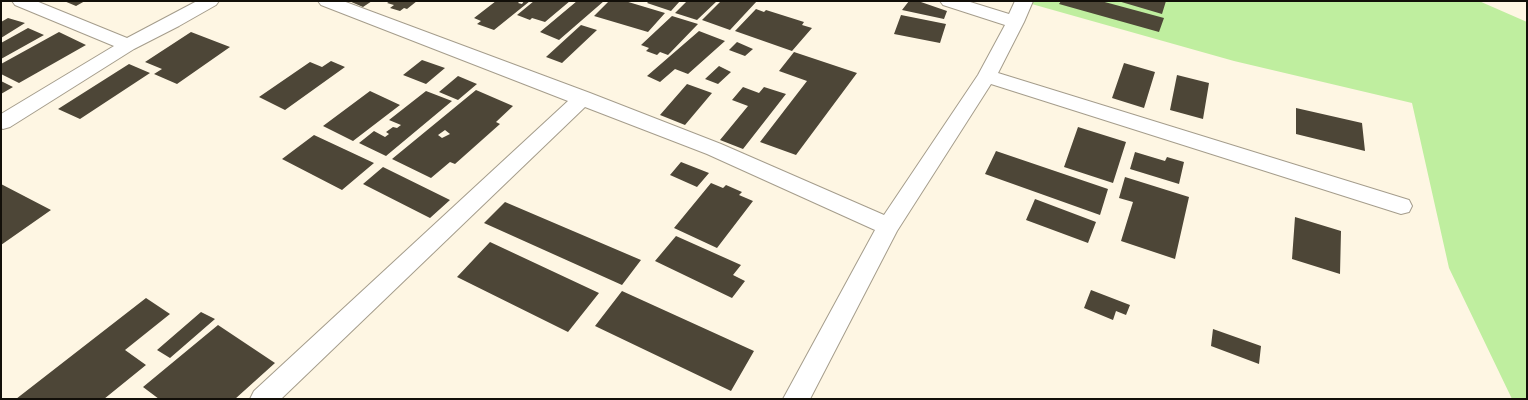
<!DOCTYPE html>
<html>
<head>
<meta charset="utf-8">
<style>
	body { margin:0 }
	#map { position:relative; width:1528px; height:400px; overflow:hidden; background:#fef6e3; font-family:Karla,sans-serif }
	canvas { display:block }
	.frame { position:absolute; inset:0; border:2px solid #120f09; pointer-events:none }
</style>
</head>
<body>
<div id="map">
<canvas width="1528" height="400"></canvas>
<div class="frame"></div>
</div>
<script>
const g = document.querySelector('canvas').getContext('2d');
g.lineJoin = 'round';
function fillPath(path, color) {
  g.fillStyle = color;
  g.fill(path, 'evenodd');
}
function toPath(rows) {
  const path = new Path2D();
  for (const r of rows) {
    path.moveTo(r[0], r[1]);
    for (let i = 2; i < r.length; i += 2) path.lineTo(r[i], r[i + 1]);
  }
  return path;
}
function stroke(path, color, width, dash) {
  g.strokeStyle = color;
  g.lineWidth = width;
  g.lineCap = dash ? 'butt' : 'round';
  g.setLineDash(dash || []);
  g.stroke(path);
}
fillPath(toPath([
	[1021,1,1479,1,1527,22,1527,399,1512,399,1449,268,1412,103,1234,61]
]), '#bfee9f');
fillPath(toPath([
	[64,1,85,1,76,6],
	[349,1,372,1,363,7],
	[390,1,417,1,407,9,404,8,400,11,390,8,394,5,387,3],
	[496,1,520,1,518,3,522,4,524,1,530,1,494,30,477,24,481,21,474,18],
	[534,1,570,1,545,22,532,18,530,20,517,15],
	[577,1,604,1,559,40,540,32],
	[609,1,625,1,665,13,648,32,594,16],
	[649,1,680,1,671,11,647,3],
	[687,1,717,1,697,20,675,13],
	[721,1,757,1,730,30,702,20],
	[909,1,918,1,947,11,944,19,902,10],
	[1061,1,1101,1,1164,18,1159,32,1059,4],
	[1118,1,1166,1,1162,14],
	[756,9,764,12,766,10,804,22,802,25,812,28,792,51,735,31],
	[901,15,946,24,940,43,894,34],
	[672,16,698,24,668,55,660,52,657,55,646,51,649,48,641,45],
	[8,18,25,23,1,38,1,22],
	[581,25,597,30,562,63,546,57],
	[28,28,44,35,1,59,1,43],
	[699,31,725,41,688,74,675,69,660,82,647,76],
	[59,32,86,45,19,83,1,74,1,64],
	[191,32,230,47,177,84,154,74,162,69,145,62],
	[737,42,753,49,745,56,729,50],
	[794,52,857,73,796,155,760,142,807,81,779,71],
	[422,60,445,68,426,84,403,75],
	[331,61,345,67,285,110,259,97,310,62,322,67],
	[1124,63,1155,72,1144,108,1112,98],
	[129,64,150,73,80,119,58,109],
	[719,66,731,72,718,84,705,79],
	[1177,75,1209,83,1203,119,1170,110],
	[458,76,477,84,458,100,439,92],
	[1,81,13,87,1,94],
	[687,84,712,93,685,125,660,115],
	[743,87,759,93,764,87,786,94,743,149,720,140,748,106,732,100],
	[476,90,513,106,496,122,500,124,455,164,450,162,431,178,392,159],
	[445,130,450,134,442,138,438,135],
	[370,91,400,105,353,141,323,126],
	[426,91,452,101,386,156,359,143,374,131,385,137,389,134,386,132,393,127,397,128,401,125,389,120],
	[1296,108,1362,123,1365,151,1296,134],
	[1078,127,1126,142,1113,183,1064,167],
	[314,135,374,163,342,190,282,159],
	[996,151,1108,189,1100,215,985,174],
	[1135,152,1165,161,1167,157,1184,162,1179,184,1130,169],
	[681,162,709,173,697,187,670,175],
	[383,167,450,200,430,218,363,184],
	[1125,177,1189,197,1175,259,1121,241,1133,202,1119,198],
	[711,183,723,188,726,185,742,192,739,195,753,201,717,248,674,228],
	[1,184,51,210,1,245],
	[1035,199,1096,222,1088,243,1026,220],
	[505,202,641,260,622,285,484,223],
	[1295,217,1341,231,1340,274,1292,259],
	[676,236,741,265,733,275,745,281,732,298,655,261],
	[490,242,599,293,568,332,457,277],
	[1091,290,1130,305,1126,315,1116,311,1113,320,1084,308],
	[622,291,754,351,731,391,595,326],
	[146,298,170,314,125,350,146,365,104,399,16,399],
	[201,312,215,319,170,358,157,350],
	[218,325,275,363,235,399,159,399,143,387],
	[1213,329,1261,346,1259,364,1211,346]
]), '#4d4637');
const minor = toPath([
	[12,1,36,1,127,38,197,1,219,1,216,5,179,26,134,49,10,127,3,129,1,128,1,114,114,46,15,5,12,1],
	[318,1,343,1,590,93,721,144,884,215,978,75,1005,25,943,5,940,1,967,1,1009,14,1015,1,1033,1,1024,22,998,73,1409,200,1412,206,1409,212,1401,214,991,84,897,231,810,399,783,399,875,230,707,154,585,107,281,399,250,399,254,391,568,101,321,5,318,1]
]);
stroke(minor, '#a59d8c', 2);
fillPath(minor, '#fff');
</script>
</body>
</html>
